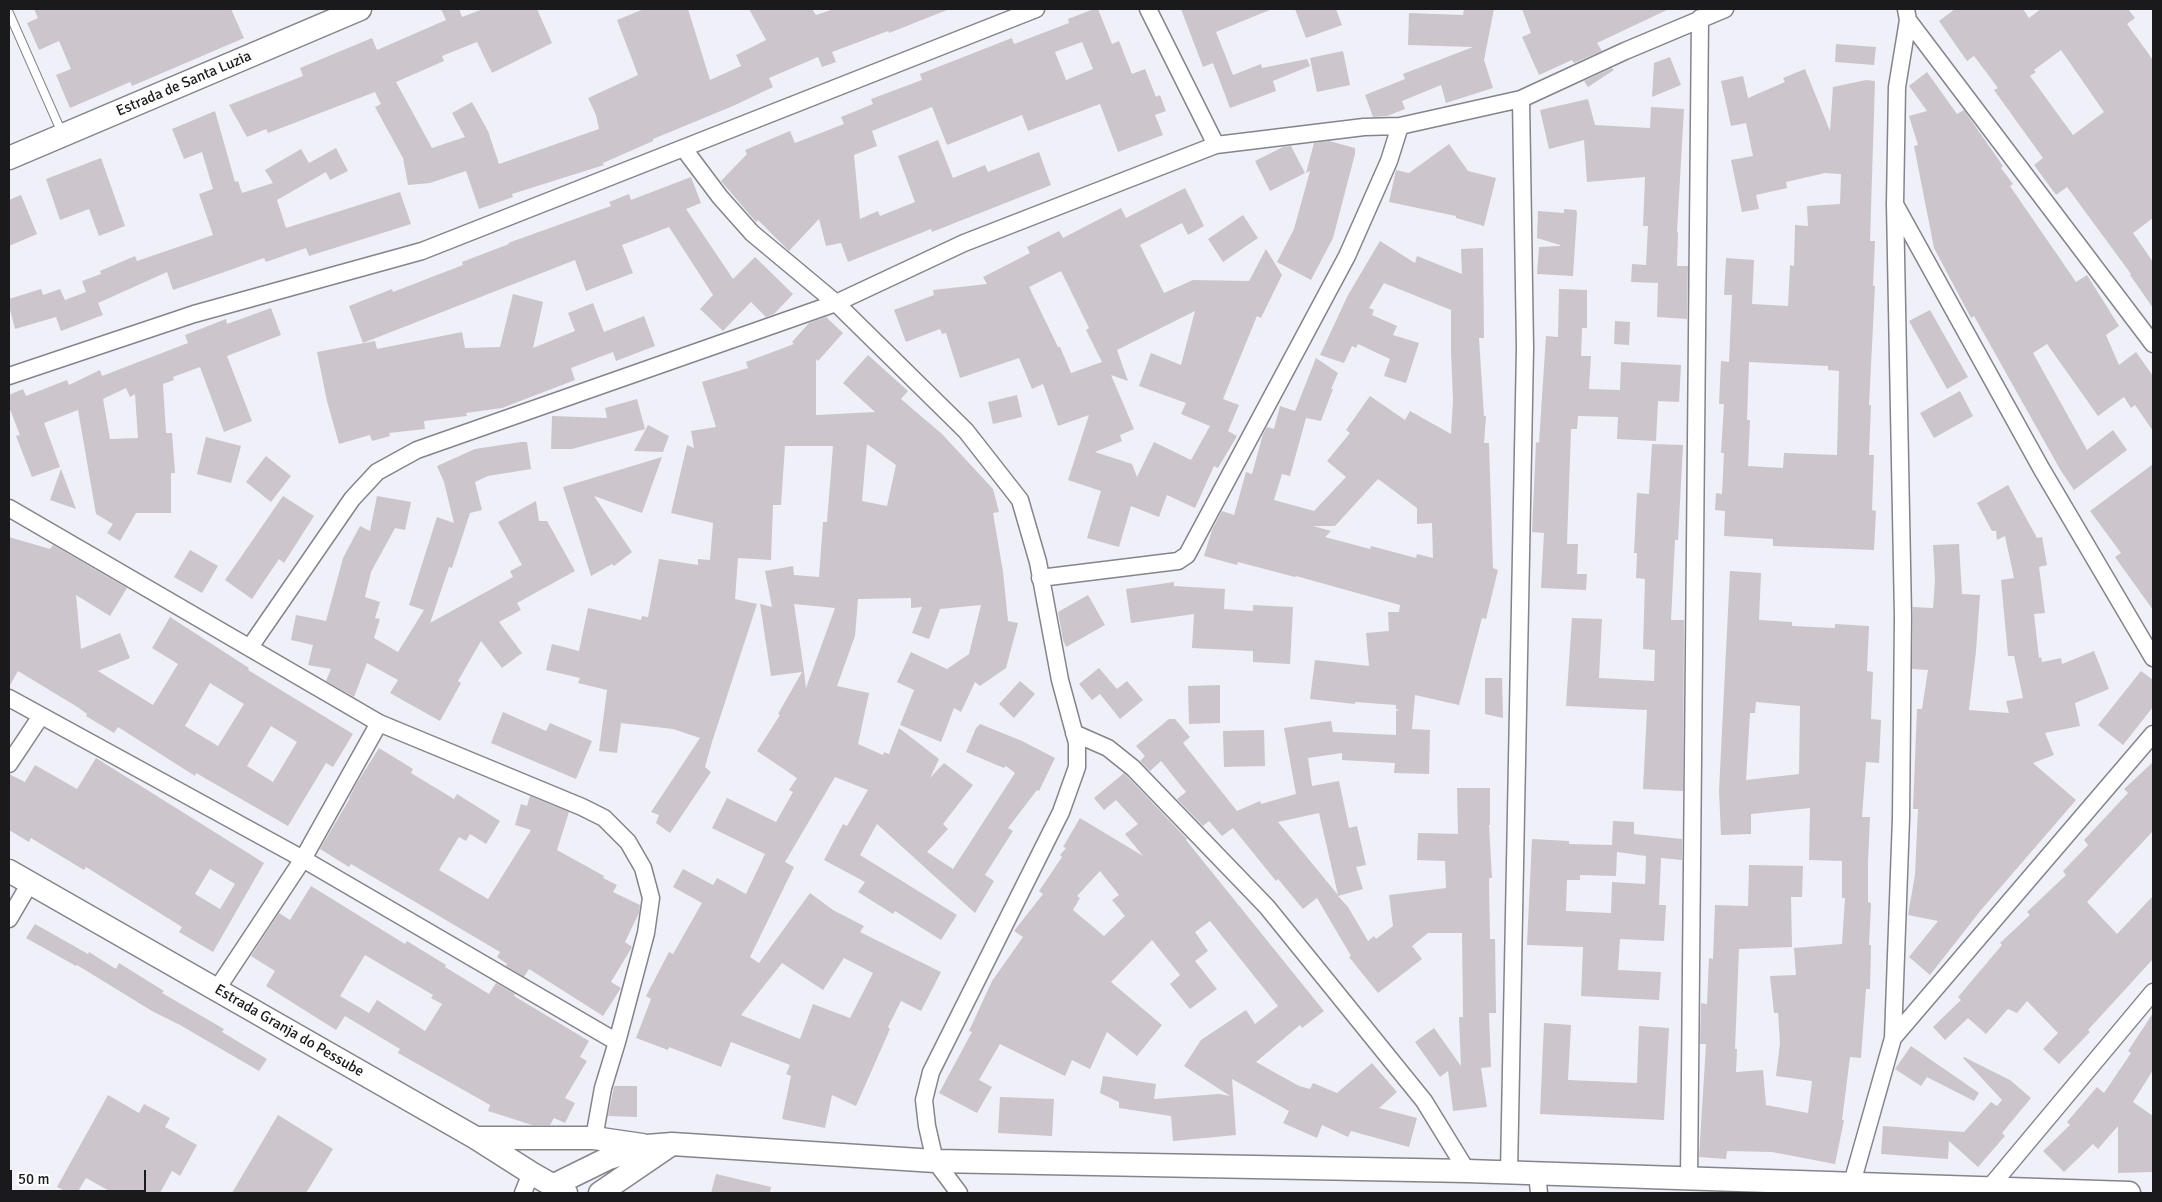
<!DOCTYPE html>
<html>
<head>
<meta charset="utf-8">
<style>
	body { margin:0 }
	#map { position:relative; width:2162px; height:1202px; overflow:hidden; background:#f0f0f9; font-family:Signika,sans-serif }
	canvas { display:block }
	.frame { position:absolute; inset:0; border:10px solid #1a1a1d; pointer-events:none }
	.scale { position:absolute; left:10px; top:1170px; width:136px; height:22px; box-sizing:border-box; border:2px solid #1a1a1d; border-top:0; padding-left:6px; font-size:15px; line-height:18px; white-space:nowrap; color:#1a1a1d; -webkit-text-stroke:4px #fefefe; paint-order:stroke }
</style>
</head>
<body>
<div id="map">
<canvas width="2162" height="1202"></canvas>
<div class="frame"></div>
<div class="scale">50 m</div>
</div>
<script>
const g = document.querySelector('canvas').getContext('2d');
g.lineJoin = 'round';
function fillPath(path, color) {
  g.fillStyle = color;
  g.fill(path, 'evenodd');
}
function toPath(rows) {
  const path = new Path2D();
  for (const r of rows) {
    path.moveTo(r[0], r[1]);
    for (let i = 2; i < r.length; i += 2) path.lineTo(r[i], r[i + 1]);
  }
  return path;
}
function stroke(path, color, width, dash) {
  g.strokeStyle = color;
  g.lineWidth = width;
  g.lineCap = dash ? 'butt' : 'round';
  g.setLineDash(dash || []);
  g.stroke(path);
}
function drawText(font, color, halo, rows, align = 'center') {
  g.font = font + ' Signika,sans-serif';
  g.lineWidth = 4;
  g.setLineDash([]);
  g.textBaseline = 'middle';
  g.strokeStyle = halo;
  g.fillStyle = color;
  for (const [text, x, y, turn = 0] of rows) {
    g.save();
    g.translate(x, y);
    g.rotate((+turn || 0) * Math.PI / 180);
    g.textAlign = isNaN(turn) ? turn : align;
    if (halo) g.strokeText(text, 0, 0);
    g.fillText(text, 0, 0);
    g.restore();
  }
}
fillPath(toPath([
	[34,9,231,9,244,38,132,86,130,82,70,108,56,75,71,69,59,41,39,50,27,23,38,18],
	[441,9,459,9,462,17,483,9,537,9,552,43,492,73,477,42,442,56,444,61,396,82,432,148,465,137,452,113,472,102,488,131,499,164,599,129,596,115,588,98,638,75,617,20,644,9,688,9,710,80,741,66,736,55,766,40,749,9,812,9,816,15,834,9,947,10,889,33,888,31,832,52,836,62,822,67,818,57,769,78,773,87,733,106,653,139,653,141,603,163,604,165,512,194,513,197,479,209,466,171,430,183,408,185,403,158,375,107,381,104,375,92,268,133,266,129,247,137,229,105,303,76,300,68,372,38,377,50,446,20],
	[1094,9,1098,9,1112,44,1119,41,1132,74,1145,69,1156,97,1160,95,1166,111,1155,115,1163,135,1118,152,1100,104,1028,131,1022,115,947,145,932,107,872,131,877,146,854,155,860,219,878,211,880,216,915,202,898,156,938,140,953,178,985,165,988,172,1039,152,1051,185,932,232,931,229,848,262,841,243,826,246,819,219,789,251,758,220,756,222,721,181,747,154,745,150,790,131,795,143,844,124,841,117,873,104,871,99,922,80,920,74,1012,38,1014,44,1069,23,1068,19],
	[1082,42,1093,69,1066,80,1055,52],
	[1181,9,1272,9,1216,32,1233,75,1261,64,1262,68,1307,59,1310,66,1273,81,1276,91,1230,108,1213,63,1203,67],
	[1295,9,1336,9,1342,25,1306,38],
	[1464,9,1494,9,1484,60,1493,88,1446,103,1441,85,1402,101,1405,109,1387,116,1373,117,1365,95,1405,79,1403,74,1473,47,1408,45,1409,13,1463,15],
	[1522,9,1669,9,1597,43,1602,51,1574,63,1572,60,1539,75,1522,37,1531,33],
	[1955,9,2023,9,2029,18,2041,9,2128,9,2135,18,2127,24,2153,60,2153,218,2133,233,2153,262,2153,308,2130,275,2131,274,2067,187,2056,195,2034,165,2043,158,1994,90,1998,88,1974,56,1967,61,1939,21],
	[2061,50,2104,112,2073,135,2030,76,2036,72,2034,70],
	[1836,44,1876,47,1874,65,1835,62],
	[1343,51,1350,85,1317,92,1310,58],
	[1670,57,1681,85,1652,97,1654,63],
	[1612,68,1614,70,1588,87,1584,81],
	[1805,69,1830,131,1833,87,1866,80,1875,81,1870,241,1875,241,1873,286,1875,286,1869,405,1871,405,1869,455,1874,455,1872,510,1876,511,1874,550,1773,546,1773,539,1724,536,1725,511,1715,510,1716,493,1722,494,1724,453,1721,453,1724,404,1719,404,1721,361,1729,362,1732,295,1724,295,1726,258,1754,260,1752,304,1788,306,1790,265,1794,266,1795,225,1808,226,1807,206,1840,204,1841,174,1825,173,1786,182,1787,188,1756,195,1759,209,1742,212,1731,160,1753,156,1746,123,1731,126,1721,81,1743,76,1748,98,1785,82,1783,78],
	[1749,362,1828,366,1828,370,1839,371,1837,455,1784,453,1783,468,1748,466,1750,420,1747,420],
	[1927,72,1957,114,1964,110,1973,123,2003,166,2001,168,2013,184,2010,186,2076,282,2087,275,2119,326,2106,335,2119,365,2136,352,2153,376,2153,431,2135,405,2131,408,2124,397,2098,416,2047,344,2033,353,2087,450,2113,430,2127,450,2074,490,2061,471,1974,316,1971,318,1934,248,1914,146,1918,145,1909,116,1927,111,1909,86],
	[1588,99,1595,125,1650,128,1651,107,1684,109,1677,232,1678,232,1677,266,1688,266,1687,319,1657,317,1658,283,1631,282,1632,264,1646,265,1648,226,1643,226,1645,177,1587,182,1584,140,1549,149,1540,110],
	[215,111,235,182,238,181,242,193,273,183,265,170,301,149,309,163,336,148,348,171,330,180,326,172,277,200,286,228,400,192,411,224,309,256,306,248,266,262,264,258,173,290,167,272,98,303,103,315,61,331,56,317,15,329,9,306,9,299,41,289,43,295,60,289,65,300,86,292,82,281,101,274,100,271,135,256,137,261,213,235,199,194,213,189,202,152,184,159,172,129],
	[1329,141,1355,148,1355,154,1333,238,1311,280,1277,262,1294,229,1310,171,1306,173,1314,143],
	[1449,144,1468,171,1496,178,1484,226,1456,218,1456,216,1389,202,1396,170,1409,173],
	[1291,146,1305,173,1270,191,1255,161,1283,147],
	[101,158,125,226,99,236,89,209,60,220,46,179],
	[691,177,701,203,686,209,733,279,755,257,793,294,774,314,766,317,751,302,723,331,700,309,713,295,669,227,622,245,633,273,586,291,575,260,363,343,349,306,392,289,393,292,463,265,462,262,509,244,508,243,611,206,609,202,629,194,631,200],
	[1185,188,1204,226,1188,235,1182,223,1140,245,1164,293,1193,280,1249,281,1266,249,1282,275,1261,318,1257,316,1223,399,1239,405,1228,431,1237,436,1218,468,1214,466,1195,508,1167,495,1159,517,1131,506,1119,547,1087,538,1101,491,1068,480,1089,415,1058,426,1043,384,1032,389,1019,358,960,378,946,333,942,334,940,329,906,342,894,310,934,295,933,290,987,284,983,277,1030,253,1027,247,1059,231,1063,238,1121,208,1126,218],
	[1061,271,1089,328,1086,330,1102,362,1071,373,1060,347,1058,347,1029,287],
	[1195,311,1181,365,1151,353,1139,386,1186,403,1181,414,1210,426,1191,460,1154,442,1137,477,1132,464,1095,452,1122,441,1120,435,1134,429,1111,375,1128,381,1117,350],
	[21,195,37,234,9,246,9,200],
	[1564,209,1576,210,1577,213,1573,276,1537,274,1539,247,1560,246,1560,245,1537,238,1538,211,1564,213],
	[1243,215,1258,238,1223,262,1208,239],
	[1380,241,1415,263,1417,256,1462,274,1461,249,1483,248,1484,338,1479,338,1484,416,1486,416,1484,443,1489,443,1493,568,1498,570,1486,619,1482,618,1459,705,1415,695,1412,729,1430,730,1429,774,1394,773,1395,763,1342,760,1342,753,1308,758,1312,786,1339,781,1349,828,1357,826,1366,865,1356,867,1363,889,1338,896,1348,907,1368,941,1374,936,1376,939,1393,926,1389,895,1446,888,1445,861,1417,860,1418,833,1458,834,1457,788,1490,788,1490,825,1489,825,1492,878,1489,878,1490,939,1495,939,1496,1013,1489,1013,1491,1067,1481,1068,1487,1107,1453,1111,1448,1071,1440,1077,1415,1042,1434,1028,1461,1066,1459,1017,1463,1017,1462,933,1428,933,1412,946,1422,959,1378,993,1349,957,1351,956,1317,898,1303,909,1278,879,1276,881,1233,828,1222,836,1209,821,1203,826,1177,799,1186,792,1161,761,1150,771,1140,761,1145,756,1136,746,1169,719,1175,719,1190,737,1183,743,1237,811,1260,801,1261,804,1296,794,1284,728,1331,721,1333,732,1396,735,1396,711,1399,710,1396,709,1396,705,1355,702,1355,704,1310,699,1315,660,1369,666,1366,633,1389,631,1388,612,1399,612,1400,605,1296,576,1295,577,1238,562,1237,565,1204,556,1212,530,1222,511,1234,515,1246,472,1252,474,1263,434,1267,427,1274,429,1280,406,1295,411,1316,358,1338,373,1331,389,1333,389,1321,421,1306,418,1290,476,1282,474,1274,500,1314,511,1346,477,1327,461,1350,433,1346,430,1370,396,1405,420,1410,411,1451,434,1453,400,1451,352,1451,310,1384,283,1369,308,1374,310,1372,315,1397,326,1393,335,1419,343,1406,383,1384,376,1390,359,1358,344,1356,348,1352,346,1344,363,1320,355,1348,295],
	[1378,479,1417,508,1417,524,1432,523,1433,558,1417,554,1416,558,1371,546,1370,549,1325,537,1331,531,1313,526,1335,526],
	[1319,813,1338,895,1278,822],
	[1559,289,1587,290,1587,328,1582,328,1581,356,1591,356,1589,389,1620,390,1621,362,1681,365,1679,402,1658,401,1656,441,1617,439,1618,417,1578,416,1577,429,1571,429,1567,544,1578,544,1577,574,1587,574,1586,590,1541,588,1544,533,1532,532,1536,442,1539,443,1546,336,1558,337],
	[513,294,543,302,533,348,575,331,568,313,593,303,604,332,644,316,655,346,616,361,613,352,571,368,575,380,502,408,466,413,467,416,424,421,425,429,389,433,390,436,372,441,370,435,339,444,327,401,317,352,375,341,377,349,462,332,465,348,500,347],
	[271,308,281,335,227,356,252,421,224,432,200,367,173,377,174,380,163,384,166,433,172,433,175,473,171,473,171,513,136,513,120,541,107,533,113,524,96,514,78,410,44,423,60,467,32,477,16,436,20,435,9,407,9,395,23,389,26,396,67,380,69,385,100,370,102,376,188,343,185,335,226,319,227,324],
	[126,388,130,397,135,394,138,438,110,439,103,399],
	[1930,310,1968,377,1947,389,1909,321],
	[826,317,843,333,818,361,816,359,816,415,875,412,843,383,868,355,908,391,901,399,942,434,993,489,999,512,993,513,1003,572,1008,621,1018,623,1006,668,980,686,975,682,961,712,954,708,941,742,900,725,914,690,897,682,911,652,947,669,969,654,981,605,940,609,929,639,912,633,922,607,911,608,911,598,858,599,855,636,837,686,869,693,858,744,883,755,884,752,889,754,899,728,939,759,930,778,944,763,973,785,943,824,948,829,927,852,953,869,1015,773,1006,766,1004,768,966,752,976,728,980,724,1022,741,1055,758,1039,791,1037,790,1008,828,1013,831,985,875,994,881,975,913,877,824,860,855,957,915,941,940,895,911,893,914,858,892,865,882,824,860,843,824,847,826,868,790,835,777,785,862,794,867,750,957,759,963,810,893,833,910,864,926,860,932,941,972,921,1011,901,1001,888,1027,890,1029,856,1106,832,1095,825,1128,782,1119,791,1076,786,1074,790,1065,731,1042,721,1067,669,1047,668,1050,636,1038,651,999,646,996,669,952,673,954,702,903,673,887,683,869,713,885,717,878,746,894,765,854,712,828,727,798,776,822,793,792,789,790,797,778,757,751,780,715,778,714,802,672,771,676,760,604,772,607,765,571,793,566,794,575,819,577,823,522,827,522,833,446,785,446,781,505,773,505,771,560,738,558,735,599,757,604,712,742,705,767,711,772,670,833,656,823,659,815,651,812,700,738,673,729,621,723,617,753,599,751,607,690,578,683,580,678,546,670,552,644,579,651,588,608,641,620,642,616,648,617,659,559,698,565,698,559,710,560,713,523,671,513,687,445,694,448,691,431,716,427,702,382,748,368,746,362,794,344,792,342,809,323],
	[867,444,896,465,887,506,862,501],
	[794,604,835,608,806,688,804,671],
	[844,958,873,973,850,1018,813,1004,800,1039,741,1015,782,963,823,990],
	[1615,321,1630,322,1629,345,1614,344],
	[1960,391,1973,416,1934,438,1920,413],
	[1017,395,1022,417,993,424,988,402],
	[637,399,645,429,572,449,551,449,552,416,607,418,605,408],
	[648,425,669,436,663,452,634,451],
	[206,437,241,446,231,483,197,474],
	[521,442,527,442,531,469,488,476,475,482,482,510,470,513,452,568,449,567,430,623,513,577,510,571,522,565,498,522,536,501,539,521,547,521,575,571,517,603,521,610,499,622,522,653,502,668,481,641,458,681,461,683,440,721,390,693,398,680,367,663,354,697,326,681,331,669,308,665,313,645,291,640,296,615,326,621,343,558,360,526,370,531,377,496,411,502,405,530,395,528,371,572,365,597,380,602,375,618,380,619,374,638,398,652,424,610,409,605,437,517,454,523,444,482,437,466,475,449],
	[1652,444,1683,445,1678,540,1675,540,1671,620,1684,620,1683,791,1643,789,1647,710,1566,706,1572,618,1602,619,1599,678,1654,681,1655,650,1643,649,1645,579,1636,578,1637,553,1634,553,1637,493,1649,494],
	[266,456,291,476,271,502,246,482],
	[662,457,642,513,594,496,632,552,614,566,612,564,591,576,563,487],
	[2153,464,2153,610,2115,557,2121,553,2090,511],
	[61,469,76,509,50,500],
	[2008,485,2037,538,2042,537,2047,565,2039,567,2045,613,2034,614,2039,658,2041,657,2042,662,2061,658,2062,664,2094,651,2109,689,2075,703,2080,726,2045,733,2054,755,2033,763,2076,800,1981,910,1930,975,1909,957,1938,921,1908,915,1915,875,1918,809,1913,809,1917,709,1922,709,1928,670,1912,669,1913,607,1933,608,1935,580,1933,545,1959,544,1962,594,1980,595,1976,651,1969,710,2009,713,2006,701,2023,698,2014,656,2008,656,2001,580,2014,578,2005,536,1997,540,1996,531,1992,531,1977,503],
	[283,496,314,516,284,563,279,559,252,599,225,580],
	[9,537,50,549,53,545,127,588,110,616,76,595,81,649,120,633,130,658,98,671,153,705,178,664,152,648,170,617,249,668,248,670,353,734,333,767,326,763,288,826,196,773,195,776,118,727,114,733,86,716,87,714,79,708,18,671,9,687],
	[210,683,244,704,218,746,185,726],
	[271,726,297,742,273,782,247,766],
	[190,550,218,566,202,593,174,577],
	[1730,571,1761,573,1759,620,1792,622,1792,626,1835,628,1835,624,1869,626,1867,671,1873,672,1871,719,1881,720,1879,763,1866,762,1862,817,1870,817,1868,862,1868,902,1871,903,1869,945,1871,945,1870,989,1866,989,1861,1058,1850,1057,1842,1120,1844,1120,1835,1164,1772,1152,1727,1151,1726,1159,1699,1157,1706,1044,1700,1044,1701,1003,1707,1004,1709,958,1713,959,1715,905,1748,906,1749,865,1803,866,1802,897,1791,897,1792,947,1739,949,1735,1049,1737,1049,1736,1072,1763,1070,1766,1105,1808,1113,1812,1081,1776,1076,1780,1043,1778,1013,1774,1013,1770,976,1796,975,1794,948,1842,944,1845,898,1842,898,1842,861,1809,860,1810,808,1751,814,1751,834,1721,835,1719,791],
	[1756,702,1800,706,1799,774,1746,780,1750,713,1755,713],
	[1174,582,1174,586,1225,589,1224,609,1253,611,1253,605,1293,607,1290,664,1253,662,1253,651,1192,648,1194,614,1131,623,1126,589],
	[1088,595,1105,625,1066,647,1063,640,1058,612],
	[1099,668,1117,689,1127,681,1143,700,1120,719,1100,694,1092,700,1079,684],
	[2141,671,2153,680,2153,707,2123,745,2098,725],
	[1485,678,1502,678,1503,718,1485,714],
	[1020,681,1035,694,1014,718,999,704],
	[1220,685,1220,723,1189,724,1188,686],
	[503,712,546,731,550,723,592,741,576,779,491,743],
	[1264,730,1265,766,1224,767,1223,731],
	[379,748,413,769,411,773,454,799,457,794,500,821,486,844,470,834,466,841,459,837,439,870,488,899,531,830,515,825,521,804,527,806,530,796,569,812,557,850,604,876,603,878,617,885,613,892,640,905,639,913,625,942,632,947,611,982,621,988,603,1016,529,969,524,977,506,966,507,964,497,957,500,952,351,864,349,867,320,849,350,798,349,798,357,783],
	[96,758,264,863,213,952,179,932,182,927,86,867,84,870,31,838,29,842,9,830,9,774,25,782,35,765,77,789],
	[210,869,235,884,220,909,195,894],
	[2153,762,2153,831,2087,902,2117,934,2153,896,2153,959,2088,1030,2090,1032,2059,1064,2043,1049,2058,1033,2027,1001,2017,1013,2008,1009,1986,1034,1968,1018,1945,1040,1933,1027,1961,1000,1958,997,2002,945,2000,943,2030,915,2027,912,2066,875,2063,871,2088,845,2084,840,2128,793,2124,789],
	[1124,773,1187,839,1186,840,1324,1011,1302,1028,1300,1025,1256,1062,1299,1086,1310,1089,1313,1083,1337,1093,1372,1063,1397,1092,1379,1108,1417,1118,1409,1147,1351,1131,1348,1137,1322,1125,1317,1138,1283,1123,1289,1111,1232,1079,1236,1135,1173,1141,1171,1116,1119,1108,1119,1102,1100,1093,1103,1076,1156,1084,1154,1099,1219,1094,1230,1096,1184,1066,1201,1040,1246,1010,1255,1024,1278,1006,1210,921,1195,932,1208,951,1195,961,1217,989,1190,1009,1170,984,1180,975,1152,940,1111,982,1162,1025,1137,1056,1107,1032,1090,1069,1072,1060,1065,1076,1000,1044,979,1080,992,1087,977,1113,939,1093,972,1032,969,1031,992,981,1023,937,1014,931,1043,894,1039,891,1062,857,1060,855,1066,848,1063,847,1080,818,1143,856,1125,834,1138,824,1116,800,1104,810,1094,798],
	[1100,871,1119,895,1112,900,1125,916,1104,936,1073,910,1080,898,1077,896],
	[1613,821,1634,822,1634,834,1682,839,1682,860,1661,858,1659,905,1666,905,1664,941,1620,939,1618,970,1661,972,1659,1000,1581,996,1583,947,1527,945,1532,839,1569,841,1569,844,1612,845],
	[1617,852,1646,856,1645,884,1612,882,1611,913,1566,911,1567,880,1580,880,1580,875,1616,876],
	[311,886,405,944,407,941,446,965,445,967,489,994,496,983,515,994,514,996,589,1041,580,1057,587,1061,565,1098,575,1103,565,1123,554,1118,550,1125,532,1125,488,1111,490,1105,398,1053,400,1049,345,1016,336,1030,266,986,275,971,251,956,279,913,290,920],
	[365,955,433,995,431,998,442,1004,425,1031,377,1000,369,1013,340,996],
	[35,924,88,954,89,952,116,969,119,963,164,991,162,993,224,1029,222,1032,267,1059,259,1071,180,1025,152,1011,77,965,76,966,26,938],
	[2153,1013,2153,1070,2133,1102,2153,1116,2152,1172,2118,1173,2118,1126,2098,1149,2093,1144,2064,1172,2043,1151,2070,1125,2067,1122,2097,1087,2104,1093,2131,1053,2128,1051],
	[1544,1023,1571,1025,1568,1080,1637,1083,1639,1026,1669,1028,1664,1120,1540,1114],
	[1911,1046,1979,1093,1974,1101,1927,1077,1921,1086,1895,1069],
	[1964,1057,2010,1080,2031,1098,2002,1133,2005,1136,1978,1167,1949,1141,1948,1159,1881,1154,1883,1126,1964,1132,1991,1102,1997,1106,2002,1100,1963,1058],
	[614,1086,637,1086,637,1117,608,1116],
	[108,1095,139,1113,144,1104,170,1118,165,1127,197,1145,180,1176,172,1171,160,1193,113,1193,86,1178,77,1193,69,1193,57,1187],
	[1000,1097,1054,1099,1052,1136,998,1133],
	[278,1115,333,1149,306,1193,232,1193],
	[716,1174,771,1187,770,1193,711,1193]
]), '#ccc5cc');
const lane = toPath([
	[9,13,62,133]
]);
const street = toPath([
	[1148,9,1216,145],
	[1908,20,2153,344],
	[684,149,720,197,752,233,836,303,966,431,1020,500,1038,562,1060,680,1077,743,1077,767,1061,812,931,1072,924,1100,927,1126,935,1161,959,1193],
	[1896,206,2041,468,2153,658],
	[9,376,194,314,422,251,1036,9],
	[9,508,379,723,582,807,604,818,628,842,643,868,651,898,646,933,617,1042,603,1088,594,1138],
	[1040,578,1178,561,1187,555,1347,256,1389,161,1400,126],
	[250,647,352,499,377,472,417,450,836,303,964,243,1216,145,1364,127,1400,126,1521,99,1625,51,1725,9],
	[9,698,303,859,617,1042],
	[1074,733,1108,748,1133,768,1267,907,1424,1101,1467,1171],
	[9,764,41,716],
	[9,919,30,883],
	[217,989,303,859,379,723],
	[1893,1038,2153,734],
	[1509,1173,1525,348,1521,99],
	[1537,1174,1539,1193],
	[1689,1179,1700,18],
	[1852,1183,1893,1038,1901,818,1903,616,1895,204,1897,87,1908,20,1906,9],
	[523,1193,531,1173],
	[1985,1193,2153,992]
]);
const secondary = toPath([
	[9,158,360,9],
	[9,871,476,1138,531,1173,566,1193],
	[476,1138,594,1138,642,1145],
	[554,1185,609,1158,647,1146,672,1144,935,1161,1467,1171,2129,1193],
	[600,1193,669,1146]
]);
stroke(lane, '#84848c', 10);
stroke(street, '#84848c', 19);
stroke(secondary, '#84848c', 25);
stroke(lane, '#fff', 8);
stroke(street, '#fff', 16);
stroke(secondary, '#fff', 22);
drawText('15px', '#1a1a1d', '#fefefe', [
	["Estrada de Santa Luzia",184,84,-23],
	["Estrada Granja do Pessube",289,1031,30]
]);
</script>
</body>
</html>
